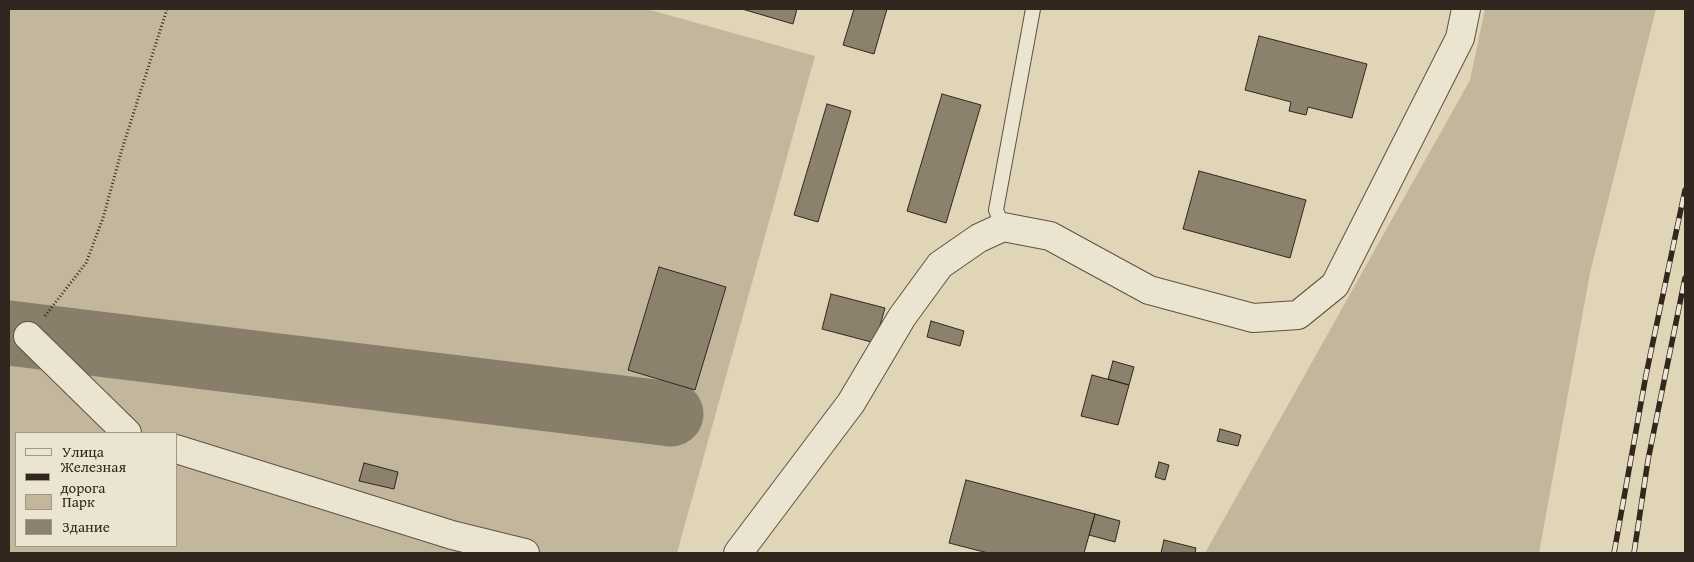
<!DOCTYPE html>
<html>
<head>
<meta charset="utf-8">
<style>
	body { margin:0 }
	#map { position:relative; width:1694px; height:562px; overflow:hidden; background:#e0d5b6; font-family:"Gentium Book Plus",serif }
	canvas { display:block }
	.frame { position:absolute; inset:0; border:10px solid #32271e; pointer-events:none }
	.legend { position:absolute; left:15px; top:432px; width:162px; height:115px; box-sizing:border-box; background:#ebe4d0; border:1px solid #a19889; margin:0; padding:6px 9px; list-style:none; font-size:15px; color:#32271e }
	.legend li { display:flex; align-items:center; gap:10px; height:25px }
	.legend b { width:25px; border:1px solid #a19889 }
</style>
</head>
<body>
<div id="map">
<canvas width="1694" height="562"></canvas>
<div class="frame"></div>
<ul class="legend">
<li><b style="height:6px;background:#ebe4d0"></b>Улица</li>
<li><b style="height:6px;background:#32271e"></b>Железная дорога</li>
<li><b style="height:14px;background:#c2b79c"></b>Парк</li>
<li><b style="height:14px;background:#8c816d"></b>Здание</li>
</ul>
</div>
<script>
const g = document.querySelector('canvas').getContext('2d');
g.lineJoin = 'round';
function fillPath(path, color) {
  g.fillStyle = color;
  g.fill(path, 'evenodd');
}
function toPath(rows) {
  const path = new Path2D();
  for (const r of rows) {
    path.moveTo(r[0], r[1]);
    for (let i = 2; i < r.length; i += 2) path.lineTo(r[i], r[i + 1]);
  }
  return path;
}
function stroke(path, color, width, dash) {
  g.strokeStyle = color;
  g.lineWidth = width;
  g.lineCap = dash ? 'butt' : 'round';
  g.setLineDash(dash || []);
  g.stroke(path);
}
fillPath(toPath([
	[9,9,647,9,815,56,677,553,9,553],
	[16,433,176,433,176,546,16,546],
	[1485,9,1656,9,1590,273,1539,553,1205,553,1470,80]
]), '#c2b79c');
stroke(toPath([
	[9,333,671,414]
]), '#897e6a', 65);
const building = toPath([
	[742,9,797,9,793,24,742,9],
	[854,9,887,9,874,54,843,45,854,9],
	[1259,36,1367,64,1352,118,1308,107,1306,115,1289,111,1291,102,1245,90,1259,36],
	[942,94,981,105,946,223,907,211,942,94],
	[827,104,851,111,818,222,794,215,827,104],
	[1199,171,1306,200,1290,258,1183,229,1199,171],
	[659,267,726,287,695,390,628,370,659,267],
	[831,294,885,308,875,343,822,329,831,294],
	[931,321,964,331,960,346,927,337,931,321],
	[1113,361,1134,367,1129,385,1108,379,1113,361],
	[1092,375,1129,385,1118,425,1081,416,1092,375],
	[1220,429,1241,435,1238,446,1217,441,1220,429],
	[1159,462,1169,465,1165,480,1155,477,1159,462],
	[364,463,398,472,394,489,359,481,364,463],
	[966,480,1095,514,1084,553,988,553,949,543,966,480],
	[1095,514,1120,521,1115,542,1089,535,1095,514],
	[1164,540,1196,548,1195,553,1161,553,1164,540]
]);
fillPath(building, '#8c816d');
stroke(building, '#32271e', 1);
const lane = toPath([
	[1003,227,996,210,1033,9]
]);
const street = toPath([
	[28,336,127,433],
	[176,449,452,535,525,553],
	[738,553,851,403,902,317,940,265,979,238,1003,227,1050,236,1149,290,1253,318,1298,315,1335,285,1460,38,1466,9]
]);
stroke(lane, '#5e5244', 16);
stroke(street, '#5e5244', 30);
stroke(toPath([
	[45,316,86,263,103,218,122,149,167,9]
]), '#32271e', 3, [1, 2.5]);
stroke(lane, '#ebe4d0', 14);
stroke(street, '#ebe4d0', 28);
const rail = toPath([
	[1614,553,1646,375,1685,190],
	[1634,553,1648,460,1685,278]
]);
stroke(rail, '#32271e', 5.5);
stroke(rail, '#ebe4d0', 4, [11]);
</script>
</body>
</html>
